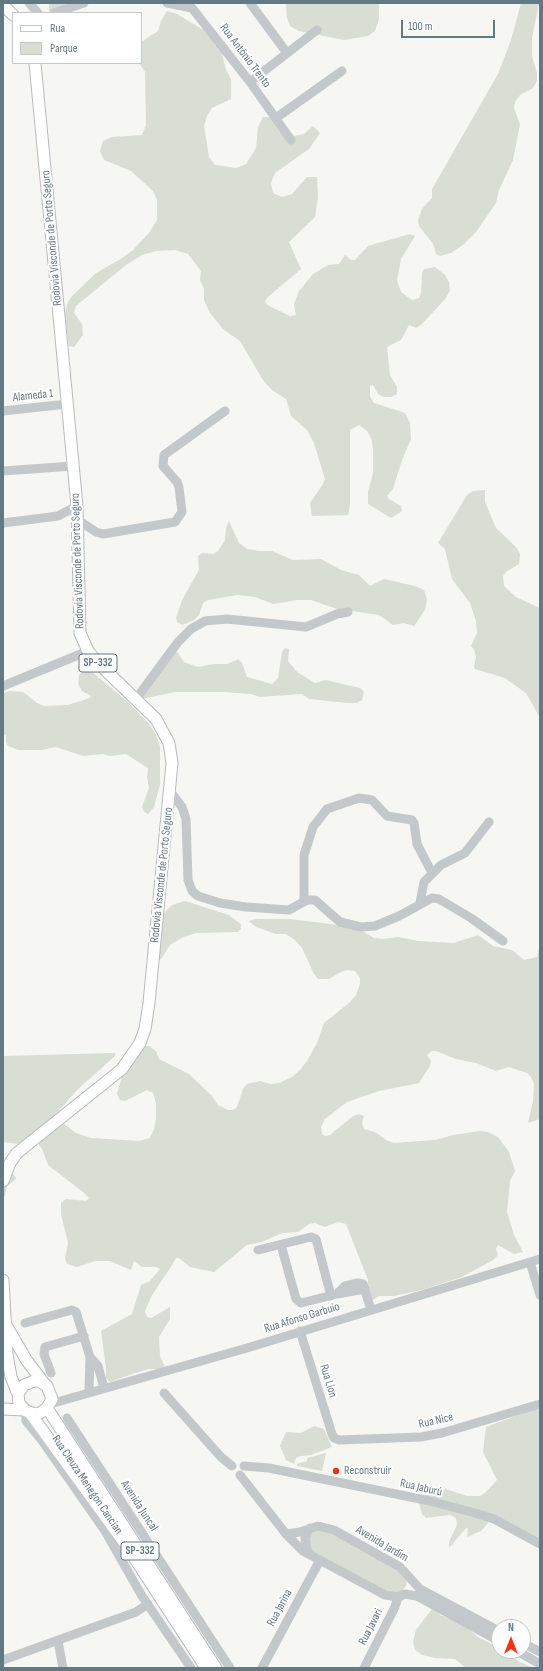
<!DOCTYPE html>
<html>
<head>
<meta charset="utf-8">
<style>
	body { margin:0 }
	#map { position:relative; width:543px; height:1671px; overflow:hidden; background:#f6f6f2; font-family:"Sofia Sans Condensed",sans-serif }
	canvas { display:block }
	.frame { position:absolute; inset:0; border:4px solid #637a86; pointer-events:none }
	.legend { position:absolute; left:12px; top:12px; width:130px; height:52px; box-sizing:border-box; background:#fff; border:1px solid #c1cacf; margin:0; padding:5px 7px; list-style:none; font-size:12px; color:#637a86 }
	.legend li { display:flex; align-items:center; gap:8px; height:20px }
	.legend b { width:20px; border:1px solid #c1cacf }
	.north { position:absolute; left:491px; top:1619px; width:40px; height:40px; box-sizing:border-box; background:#fff; border:1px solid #c1cacf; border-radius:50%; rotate:0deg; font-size:11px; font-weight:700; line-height:16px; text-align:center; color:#637a86 }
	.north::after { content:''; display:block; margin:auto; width:14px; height:18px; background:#f03319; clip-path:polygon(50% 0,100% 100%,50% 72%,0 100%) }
	.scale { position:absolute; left:401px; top:20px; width:94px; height:18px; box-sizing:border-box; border:2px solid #637a86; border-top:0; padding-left:5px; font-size:12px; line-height:14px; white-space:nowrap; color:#637a86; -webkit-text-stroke:3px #fff; paint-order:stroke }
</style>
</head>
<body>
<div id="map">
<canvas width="543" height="1671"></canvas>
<div class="frame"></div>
<ul class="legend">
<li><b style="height:5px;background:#fff"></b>Rua</li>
<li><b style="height:11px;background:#d8ded3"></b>Parque</li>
</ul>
<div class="north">N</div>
<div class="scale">100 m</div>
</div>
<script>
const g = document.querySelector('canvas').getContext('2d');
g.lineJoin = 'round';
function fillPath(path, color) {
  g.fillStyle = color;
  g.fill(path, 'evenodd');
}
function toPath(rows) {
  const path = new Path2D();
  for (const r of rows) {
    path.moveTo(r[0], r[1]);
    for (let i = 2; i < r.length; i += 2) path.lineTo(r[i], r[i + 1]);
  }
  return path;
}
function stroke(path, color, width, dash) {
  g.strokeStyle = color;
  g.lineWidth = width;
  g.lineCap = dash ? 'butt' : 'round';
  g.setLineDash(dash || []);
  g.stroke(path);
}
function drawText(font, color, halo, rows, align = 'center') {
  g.font = font + ' "Sofia Sans Condensed",sans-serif';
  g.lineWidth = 4;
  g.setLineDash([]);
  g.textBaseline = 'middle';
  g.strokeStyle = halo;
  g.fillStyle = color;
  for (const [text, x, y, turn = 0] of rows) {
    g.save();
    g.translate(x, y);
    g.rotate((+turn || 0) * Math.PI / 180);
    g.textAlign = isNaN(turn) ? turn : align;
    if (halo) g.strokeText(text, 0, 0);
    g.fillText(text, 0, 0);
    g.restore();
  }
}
fillPath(toPath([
	[49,3,73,3,49,11],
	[286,3,379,3,379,19,375,31,368,36,344,40,299,31,290,26,287,18],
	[521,3,539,3,532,38,532,56,537,73,537,81,533,88,520,95,515,102,514,108,520,124,513,160,499,190,496,203,476,232,464,244,451,253,440,256,436,254,433,244,419,226,418,220,422,209,432,198,432,189,498,74,511,40],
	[167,11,177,14,210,34,221,50,226,70,231,79,231,99,212,108,207,116,204,126,209,157,215,165,236,168,246,164,256,148,258,127,263,117,273,117,294,136,304,134,313,126,320,133,309,149,275,173,271,183,273,193,282,197,292,194,307,177,317,177,318,197,315,217,289,242,301,269,268,297,265,301,267,305,290,316,296,315,294,304,299,291,313,274,328,265,339,264,345,255,351,260,355,260,368,246,410,234,415,236,401,259,397,281,401,292,412,300,419,298,421,293,422,273,424,269,435,267,445,275,449,282,450,290,446,298,422,324,416,328,409,325,401,340,387,347,390,375,397,387,397,394,391,397,384,397,378,394,373,385,370,386,370,396,374,403,405,413,410,423,411,439,402,460,393,489,387,496,389,499,401,506,402,511,391,518,368,504,368,492,373,473,373,451,372,440,367,431,359,425,350,430,350,504,348,515,312,516,310,503,323,484,325,479,314,443,307,430,291,416,286,399,272,390,263,380,240,341,223,329,210,313,204,300,204,289,200,280,201,271,188,254,175,250,156,251,142,255,126,265,76,306,74,313,82,324,83,335,74,347,69,346,65,315,67,304,71,297,96,273,119,260,133,250,149,233,157,220,157,200,153,191,131,171,104,160,100,151,103,141,112,137,142,135,146,125,145,72,139,63,141,63,141,42,158,31,161,21],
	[485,490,485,502,496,528,516,547,520,554,519,564,506,572,503,576,504,586,516,597,540,608,540,718,526,693,505,678,475,669,474,666,476,657,474,649,471,646,477,633,476,621,470,603,452,579,445,549,438,543,467,495,473,491],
	[229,521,239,543,247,549,259,551,272,551,293,560,321,559,341,570,359,575,370,586,384,579,415,586,424,590,427,599,425,610,414,626,404,623,393,625,379,615,337,609,311,600,297,600,273,604,255,597,237,595,208,600,203,603,199,615,194,620,182,625,177,622,176,618,182,600,199,570,198,556,202,553,213,554,218,551,225,540,226,528],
	[285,648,289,649,288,661,297,672,315,683,326,680,360,688,364,692,362,700,357,703,347,703,309,699,302,694,260,697,251,694,224,692,175,692,142,699,142,688,171,652,177,652,184,662,198,667,214,664,227,664,238,659,242,663,247,677,272,684,278,678,282,652],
	[85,666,129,703,150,725,156,735,160,746,160,785,154,807,148,814,144,812,142,807,149,788,147,777,148,768,126,754,110,756,103,754,83,756,56,747,41,750,18,750,8,746,6,742,6,735,3,734,3,694,9,691,23,692,37,703,44,706,68,705,90,698,91,696,82,691,78,684,79,676],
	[185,901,229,915,241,924,241,929,238,932,196,933,183,937,170,945,161,959,154,962,154,945,164,913,172,905],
	[255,919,290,919,331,924,361,930,374,938,382,939,398,937,418,941,454,943,478,935,493,946,512,950,524,960,537,957,540,943,540,1119,528,1123,533,1101,534,1084,531,1077,527,1073,509,1067,496,1071,476,1063,456,1059,436,1051,432,1051,427,1055,431,1061,430,1066,419,1083,379,1091,347,1102,325,1119,321,1127,322,1134,325,1136,330,1135,353,1116,359,1114,364,1116,362,1124,364,1129,375,1132,386,1140,394,1143,435,1140,453,1135,480,1131,488,1132,498,1137,509,1152,515,1171,510,1181,507,1212,514,1235,523,1252,514,1254,498,1245,496,1249,498,1255,493,1260,462,1277,422,1290,394,1296,379,1296,371,1301,367,1299,368,1280,346,1224,338,1222,325,1227,315,1223,309,1224,298,1232,282,1233,262,1242,247,1245,214,1272,190,1267,179,1258,176,1258,171,1267,152,1295,145,1311,147,1317,151,1318,170,1307,170,1319,159,1337,160,1356,165,1367,163,1369,149,1369,135,1373,110,1382,106,1378,106,1368,101,1331,132,1314,141,1285,150,1281,160,1269,156,1267,142,1267,134,1261,131,1270,110,1261,95,1261,77,1267,67,1264,65,1258,68,1243,61,1214,61,1203,66,1199,86,1201,89,1198,83,1192,48,1165,42,1149,37,1142,60,1121,76,1133,91,1138,139,1141,150,1138,154,1129,156,1119,156,1103,153,1093,147,1090,125,1101,120,1100,117,1094,123,1073,134,1056,145,1046,149,1046,156,1051,159,1059,189,1074,211,1095,218,1105,228,1110,233,1110,237,1107,243,1089,247,1084,260,1081,271,1084,279,1083,292,1077,300,1070,307,1061,317,1043,324,1023,349,1003,356,995,360,984,360,978,355,971,347,970,341,972,329,979,318,979,314,974,302,948,295,940,286,934,276,934,256,927,249,921],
	[115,1053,115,1056,77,1090,55,1115,19,1144,3,1142,3,1056],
	[3,1157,7,1169,15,1176,16,1179,7,1186,5,1196,3,1197],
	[540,1408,540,1545,505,1524,489,1522,481,1531,467,1537,468,1529,466,1528,449,1548,449,1542,457,1525,456,1518,450,1515,426,1518,422,1514,419,1503,427,1495,446,1489,467,1496,480,1496,486,1492,497,1480,483,1452,486,1427,532,1410],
	[314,1426,324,1429,332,1447,311,1455,301,1456,296,1458,294,1464,286,1460,280,1446,286,1432,301,1433],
	[326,1453,322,1471,297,1466,297,1464,307,1461,307,1458],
	[317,1529,325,1530,400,1570,407,1580,406,1586,402,1591,397,1594,389,1593,314,1552,309,1548,309,1536],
	[432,1609,437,1610,440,1615,464,1625,478,1637,499,1648,499,1651,505,1651,518,1661,533,1668,466,1668,455,1659,435,1658,422,1655,415,1650,413,1642,416,1630]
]), '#d8ded3');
const major = toPath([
	[3,5,13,15],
	[3,1181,10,1163,17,1153,122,1069,140,1043,145,1029,149,1003,172,763,169,743,156,719,97,662,88,651,80,633,77,506,35,63],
	[3,1280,7,1354,11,1377,18,1394,19,1403,26,1411,35,1414,40,1413,47,1408,52,1399,47,1386,39,1381,34,1381,24,1385,18,1394],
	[6,1325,27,1361,44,1383],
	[47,1408,216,1668],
	[3,1409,24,1410],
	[30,1413,126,1545,206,1668]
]);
stroke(major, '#b6bbbe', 13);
stroke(toPath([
	[29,3,38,13],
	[167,3,192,8,250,82,291,140],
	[250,3,287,53],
	[54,13,84,3],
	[250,82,317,30],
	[276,118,342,71],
	[3,411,67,404],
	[3,471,73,466],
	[78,520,96,532,103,534,175,522,182,512,179,487,177,482,163,466,164,455,225,411],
	[3,523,58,516,77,506],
	[3,686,88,651],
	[136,699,178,642,191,629,205,621,227,619,306,627,337,614,348,612],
	[170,791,182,807,186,819,188,880,192,891,198,896,220,903,246,907,289,910,307,900,315,900,340,922,361,927,375,926,399,916,432,898,439,899,471,918,503,941],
	[304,902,304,855,313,827,327,809,359,798,372,800,387,816,412,820,414,823,417,844,432,873],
	[420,903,424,882,441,865,465,853,489,822],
	[281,1245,296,1299,301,1303,337,1294,365,1289],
	[258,1250,311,1237,316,1239,331,1296],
	[530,1262,540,1295],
	[337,1294,345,1286,358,1283,363,1284,371,1310],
	[25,1323,72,1310,76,1312,90,1357],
	[300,1331,332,1434,334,1438,339,1440,421,1437,442,1433,540,1404],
	[51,1373,44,1354,45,1347,84,1336],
	[89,1392,90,1357,98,1366,104,1388],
	[164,1393,221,1457,232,1466],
	[50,1404,247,1348,540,1259],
	[26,1411,26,1421,43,1442,105,1531,142,1596,191,1668],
	[67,1418,230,1668],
	[244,1466,269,1468,430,1501,475,1513,494,1519,540,1544],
	[240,1475,286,1534,303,1551,385,1595,398,1597,405,1594,417,1596,499,1641],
	[286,1534,300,1532,318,1526,334,1530,400,1567,420,1589,499,1631],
	[310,1554,307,1550,305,1538,310,1528],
	[58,1641,63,1668],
	[523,1643,540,1652],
	[517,1651,540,1664],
	[3,1660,136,1612,148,1604],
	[262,1668,320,1560],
	[364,1668,395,1607,398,1597]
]), '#c3c8cb', 9);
stroke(major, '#fff', 11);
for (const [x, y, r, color] of [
	[336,1471,4,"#f03319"]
]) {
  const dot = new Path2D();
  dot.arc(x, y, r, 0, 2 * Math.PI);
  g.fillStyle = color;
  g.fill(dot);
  stroke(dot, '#fff', 1.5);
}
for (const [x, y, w] of [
	[98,663,38],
	[140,1551,38]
]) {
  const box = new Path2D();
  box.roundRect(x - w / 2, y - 9, w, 18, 3);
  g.fillStyle = '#fff';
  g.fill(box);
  stroke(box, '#637a86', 1);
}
drawText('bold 11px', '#637a86', null, [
	["SP-332",98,663],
	["SP-332",140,1551]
]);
drawText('12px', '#637a86', '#fff', [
	["Rua Antônio Trento",245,56,53],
	["Rodovia Visconde de Porto Seguro",52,238,-95],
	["Alameda 1",33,396,-6],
	["Rodovia Visconde de Porto Seguro",78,561,-92],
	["Rodovia Visconde de Porto Seguro",162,875,-84],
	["Rua Afonso Garbuio",302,1318,-17],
	["Rua Lion",328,1381,73],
	["Rua Nice",436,1421,-13],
	["Rua Cleuza Menegon Cancian",87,1485,56],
	["Rua Jaburú",421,1488,13],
	["Avenida Juncal",139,1506,57],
	["Avenida Jardim",382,1544,31],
	["Rua Jarina",280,1608,-62],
	["Rua Javari",371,1627,-63]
]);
drawText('12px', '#637a86', '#fff', [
	["Reconstruir",344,1471]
], 'left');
</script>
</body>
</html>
